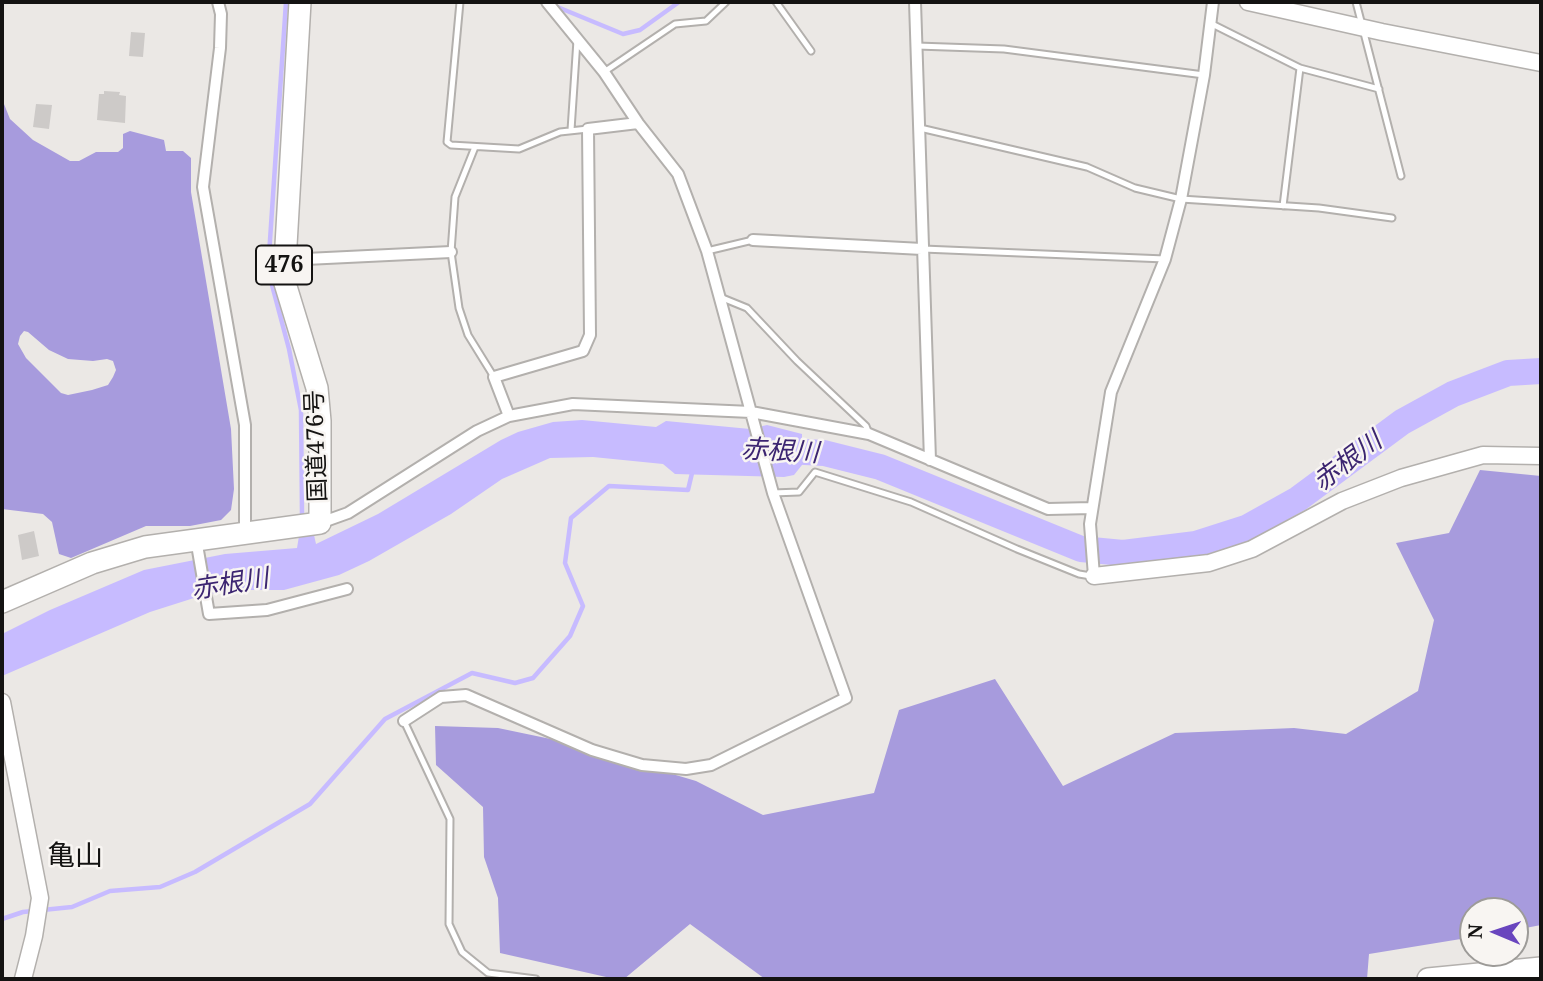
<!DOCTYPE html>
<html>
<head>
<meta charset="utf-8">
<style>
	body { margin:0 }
	#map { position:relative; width:1543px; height:981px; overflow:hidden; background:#ebe8e5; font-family:"Noto Serif",serif }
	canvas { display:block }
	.frame { position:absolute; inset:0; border:4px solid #141312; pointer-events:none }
	.north { position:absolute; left:1459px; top:897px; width:70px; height:70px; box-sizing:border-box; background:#f8f5f2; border:2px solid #9d9b98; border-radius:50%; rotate:272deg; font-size:19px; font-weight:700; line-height:28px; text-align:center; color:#141312 }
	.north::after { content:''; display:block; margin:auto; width:24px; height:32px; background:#6945be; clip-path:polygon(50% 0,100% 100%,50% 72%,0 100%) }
</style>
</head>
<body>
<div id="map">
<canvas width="1543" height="981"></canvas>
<div class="frame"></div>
<div class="north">N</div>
</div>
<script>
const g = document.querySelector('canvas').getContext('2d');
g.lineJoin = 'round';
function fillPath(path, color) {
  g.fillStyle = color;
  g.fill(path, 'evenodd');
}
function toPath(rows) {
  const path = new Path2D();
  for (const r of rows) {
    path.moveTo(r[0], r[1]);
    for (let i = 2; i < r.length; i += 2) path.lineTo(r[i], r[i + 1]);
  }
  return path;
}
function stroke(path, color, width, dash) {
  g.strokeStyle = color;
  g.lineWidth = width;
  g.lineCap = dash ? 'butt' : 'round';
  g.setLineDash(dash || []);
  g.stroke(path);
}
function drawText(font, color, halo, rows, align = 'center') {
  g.font = font + ' "Noto Serif","Noto Sans JP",serif';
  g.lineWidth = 5;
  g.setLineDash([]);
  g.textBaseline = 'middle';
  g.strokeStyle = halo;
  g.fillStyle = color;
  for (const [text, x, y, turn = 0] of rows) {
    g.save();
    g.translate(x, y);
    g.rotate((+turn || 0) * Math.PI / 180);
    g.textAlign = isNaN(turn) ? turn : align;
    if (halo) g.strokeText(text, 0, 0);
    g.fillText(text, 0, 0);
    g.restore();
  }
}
fillPath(toPath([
	[2,99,10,119,33,140,70,161,79,161,96,152,118,152,123,148,123,134,130,131,164,140,166,151,183,151,191,158,191,192,231,429,234,489,231,510,221,520,190,526,146,526,71,558,59,554,52,522,43,514,2,509],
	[24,331,28,332,49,350,68,359,93,361,107,359,113,361,116,370,113,377,108,385,92,390,68,395,61,393,26,358,18,344,20,336],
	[1480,470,1541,476,1541,925,1515,930,1515,911,1473,911,1473,937,1369,954,1367,979,765,979,690,924,624,979,615,979,500,953,498,898,484,857,483,807,436,765,435,726,498,728,565,742,696,781,763,815,874,793,899,710,995,679,1063,786,1175,733,1294,728,1346,734,1418,691,1434,620,1396,543,1449,533]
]), '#a79bdd');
fillPath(toPath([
	[582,420,656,427,666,421,750,429,767,425,802,434,802,465,794,475,784,477,675,474,663,464,593,457,550,458,502,479,451,514,369,561,339,575,284,590,231,590,194,598,150,612,2,676,2,634,50,610,144,570,225,554,297,548,299,536,314,535,316,544,378,514,501,440,518,432,553,422]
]), '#c7bbff');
stroke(toPath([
	[286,2,268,270,289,349,301,410,302,514],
	[555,6,623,34,640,30,679,2],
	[2,919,23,912,72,907,110,891,160,887,195,872,310,804,385,719,472,673,515,683,533,678,570,636,583,606,565,563,571,518,609,486,688,490,693,469]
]), '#c7bbff', 4.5);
stroke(toPath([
	[767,450,824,453,880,467,1081,549,1123,553,1196,544,1246,528,1298,499,1402,422,1453,394,1508,373,1541,371]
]), '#c7bbff', 26);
fillPath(toPath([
	[131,32,145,33,143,57,129,56],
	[104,91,120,92,119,95,126,96,125,123,97,120,99,94,104,94],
	[36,104,52,105,49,129,33,127],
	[34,531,39,556,22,560,18,535]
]), '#cdcac8');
const lane = toPath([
	[460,2,447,142,451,145,519,149,560,132,588,129],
	[776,2,811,51],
	[1356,2,1401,176],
	[1212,24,1300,68,1379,89],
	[917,46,1004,49,1204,75],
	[604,72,675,24,706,21,726,2],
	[920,128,1087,167,1135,188,1181,199,1319,208,1392,218],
	[571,130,577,40],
	[475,147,455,197,451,252,459,308,468,335,494,377],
	[1283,206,1300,68],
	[923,249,1165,259],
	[707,251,753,240],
	[720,297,747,308,797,361,866,426,869,434],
	[773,493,799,492,815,472,911,502,1017,549,1079,574,1091,576],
	[404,721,450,819,449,924,462,952,488,973,536,979]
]);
const street = toPath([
	[218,2,221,14,220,48,203,187,245,425,245,534],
	[915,2,930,460],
	[753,240,922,249],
	[285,260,451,252],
	[509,416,494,377,583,351,590,335,588,129,638,123],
	[320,523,348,513,477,431,509,416,573,404,751,412,869,434,1048,509,1092,508],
	[196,539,209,614,267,610,347,589],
	[1094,576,1090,524,1111,392,1165,259,1181,199,1204,75,1213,2],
	[404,721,441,697,466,695,592,750,642,765,686,769,711,765,846,698,773,493,707,251,678,174,638,123,604,72,547,2]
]);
const secondary = toPath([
	[1248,2,1382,32,1541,63],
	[1094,576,1209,563,1252,549,1342,501,1401,478,1483,455,1541,456],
	[2,702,40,898,34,936,23,979]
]);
const highway = toPath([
	[2,602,92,563,145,547,320,523,320,421,317,388,284,280,300,2],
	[1428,979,1541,968]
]);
stroke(lane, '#b3b0ad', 9);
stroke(street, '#b3b0ad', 14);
stroke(secondary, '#b3b0ad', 19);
stroke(highway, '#b3b0ad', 24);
stroke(lane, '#fff', 5);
stroke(street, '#fff', 10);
stroke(secondary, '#fff', 16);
stroke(highway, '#fff', 21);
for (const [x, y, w] of [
	[284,265,56]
]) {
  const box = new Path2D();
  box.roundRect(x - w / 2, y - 19.5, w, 39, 5);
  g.fillStyle = '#f8f5f2';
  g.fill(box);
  stroke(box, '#141312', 2);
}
drawText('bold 23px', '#141312', null, [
	["476",284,265]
]);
drawText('24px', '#141312', '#f8f5f2', [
	["国道476号",317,446,-92]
]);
drawText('italic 26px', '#3c2571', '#f8f5f2', [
	["赤根川",780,452,3],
	["赤根川",1348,462,-37],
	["赤根川",230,585,-9]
]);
drawText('28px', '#141312', '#f8f5f2', [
	["亀山",75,857]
]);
</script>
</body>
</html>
